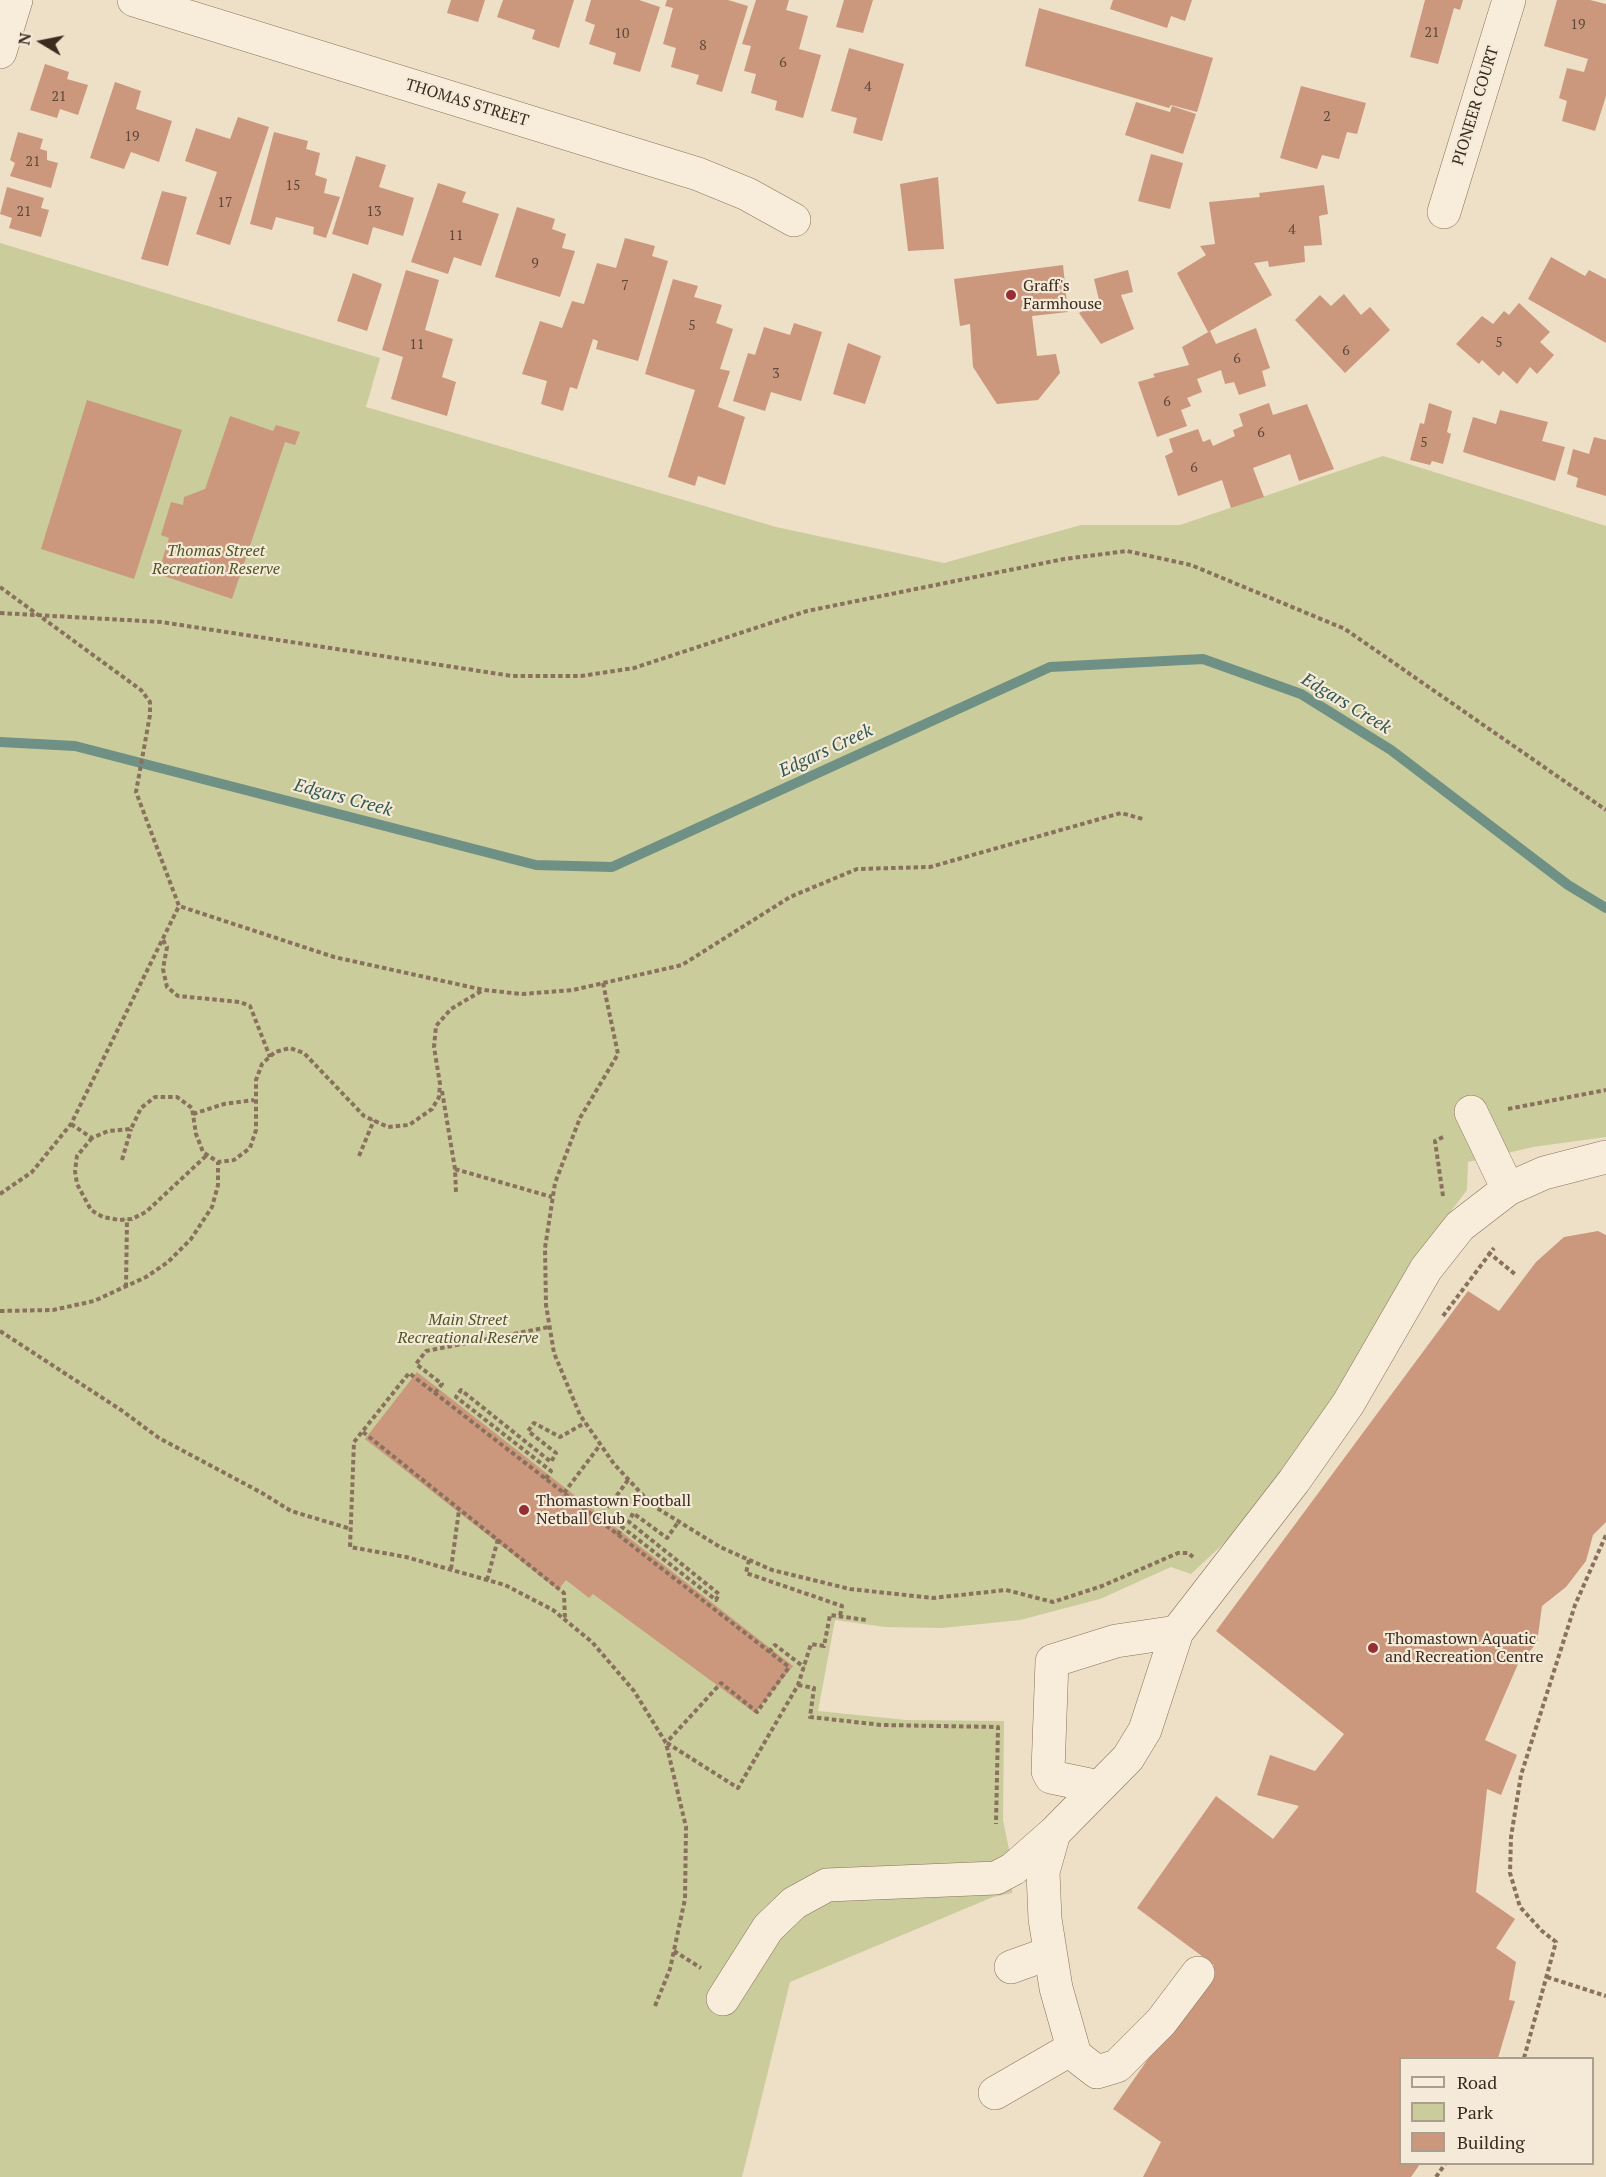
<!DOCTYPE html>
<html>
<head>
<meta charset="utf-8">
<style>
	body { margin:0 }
	#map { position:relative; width:1606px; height:2177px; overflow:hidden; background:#eedfc7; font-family:"PT Serif",serif }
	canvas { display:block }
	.legend { position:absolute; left:1399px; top:2057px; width:195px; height:108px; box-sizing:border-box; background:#f5ead7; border:2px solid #aa9e8e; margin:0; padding:8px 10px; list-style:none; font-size:18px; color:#3a2b20 }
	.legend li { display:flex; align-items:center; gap:12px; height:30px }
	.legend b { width:30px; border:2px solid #aa9e8e }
	.north { position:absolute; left:12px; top:12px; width:60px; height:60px; -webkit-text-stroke:4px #f5ead7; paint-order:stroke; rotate:280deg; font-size:16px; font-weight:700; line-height:24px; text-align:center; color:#3a2b20 }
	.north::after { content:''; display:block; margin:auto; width:21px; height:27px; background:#3a2b20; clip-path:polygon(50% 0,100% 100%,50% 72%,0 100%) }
</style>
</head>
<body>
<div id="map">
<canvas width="1606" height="2177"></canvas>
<ul class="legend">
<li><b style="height:8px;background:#f8edda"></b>Road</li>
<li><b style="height:16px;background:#cacc9b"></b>Park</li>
<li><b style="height:16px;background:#cb987e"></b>Building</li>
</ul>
<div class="north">N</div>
</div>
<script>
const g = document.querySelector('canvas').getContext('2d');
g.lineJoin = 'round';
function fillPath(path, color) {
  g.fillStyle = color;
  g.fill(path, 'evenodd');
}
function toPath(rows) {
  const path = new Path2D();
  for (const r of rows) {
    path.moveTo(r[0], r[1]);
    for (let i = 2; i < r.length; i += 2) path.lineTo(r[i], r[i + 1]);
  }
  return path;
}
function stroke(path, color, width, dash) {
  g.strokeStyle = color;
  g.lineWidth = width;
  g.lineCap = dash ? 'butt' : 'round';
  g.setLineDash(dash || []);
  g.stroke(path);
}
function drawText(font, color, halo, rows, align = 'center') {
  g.font = font + ' "PT Serif",serif';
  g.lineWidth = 4.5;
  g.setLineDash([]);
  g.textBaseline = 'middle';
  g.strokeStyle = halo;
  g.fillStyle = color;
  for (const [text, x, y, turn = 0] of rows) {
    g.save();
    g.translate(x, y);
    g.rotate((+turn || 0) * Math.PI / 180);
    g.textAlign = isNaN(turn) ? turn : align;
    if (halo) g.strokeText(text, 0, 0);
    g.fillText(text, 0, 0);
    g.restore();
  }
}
fillPath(toPath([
	[0,243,380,358,366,407,776,527,944,563,1081,525,1180,525,1383,456,1606,526,1606,1137,1533,1147,1468,1162,1467,1190,1426,1244,1381,1326,1301,1450,1233,1535,1191,1574,1171,1567,1100,1599,1020,1620,942,1628,885,1627,835,1620,818,1711,906,1720,1004,1721,1003,1820,1013,1869,1012,1893,993,1897,790,1982,742,2177,0,2177]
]), '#cacc9b');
stroke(toPath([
	[0,742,75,746,536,865,612,867,1050,667,1203,659,1301,694,1391,750,1568,885,1606,908]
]), '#6f9085', 10);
fillPath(toPath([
	[451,0,485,0,478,22,447,13],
	[503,0,574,0,559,48,532,39,535,30,497,17],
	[591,0,639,0,660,7,640,72,613,64,616,53,589,44,595,25,585,21],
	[667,0,728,0,748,6,722,92,696,84,699,75,671,67,676,48,663,44,673,8,665,6],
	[756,0,789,0,786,10,808,16,799,49,821,55,803,118,775,110,777,101,751,93,756,74,744,71,751,46,742,44],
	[844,0,873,0,863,33,836,27],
	[1113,0,1192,0,1185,21,1171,16,1167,28,1110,9],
	[1425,0,1463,0,1460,10,1454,8,1438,64,1410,57],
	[1557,0,1590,0,1606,4,1606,96,1595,131,1562,121,1567,101,1559,98,1567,68,1584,72,1588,59,1544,46],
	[1039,8,1213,58,1197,112,1171,105,1169,108,1025,66],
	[849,48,904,64,882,141,853,133,857,118,831,111],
	[45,64,69,72,67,79,88,85,78,115,60,109,57,118,30,110],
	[115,82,141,91,136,109,172,121,159,162,131,152,124,169,90,158],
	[1301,86,1366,103,1357,134,1347,132,1339,159,1322,155,1317,169,1280,158],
	[1136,102,1170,112,1172,106,1196,114,1183,154,1125,135],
	[238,117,269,127,230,245,196,234,217,172,185,161,196,128,230,139],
	[18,132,43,139,40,149,47,151,47,160,58,163,51,188,10,176,15,163,10,160],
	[274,132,308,141,306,149,320,153,315,175,327,179,324,193,340,197,326,238,313,234,314,227,276,217,272,230,250,224],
	[1151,154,1183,163,1170,209,1138,201],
	[356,156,386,165,379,187,414,198,403,236,373,227,368,245,332,234],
	[938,177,944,249,908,251,900,184],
	[438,183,466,192,462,202,499,214,481,266,454,257,448,274,411,262],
	[1324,185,1328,214,1319,216,1322,245,1304,246,1305,262,1269,267,1268,261,1254,263,1272,295,1208,332,1177,273,1206,255,1200,246,1215,244,1209,202,1260,197,1259,193],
	[7,187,44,198,41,208,49,210,41,237,9,228,12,218,0,214],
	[162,191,187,197,168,266,141,259],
	[517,207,555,219,552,229,566,234,562,248,575,251,560,297,495,277],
	[625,238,655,246,652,256,668,261,638,361,596,349,598,341,593,339,577,389,570,387,563,411,541,404,547,381,522,374,540,321,562,328,572,301,584,304,597,263,616,268],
	[1551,257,1585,276,1589,270,1606,279,1606,343,1528,299],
	[1063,265,1068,312,1032,316,1037,356,1056,354,1060,373,1038,400,997,404,973,367,970,324,960,326,954,279],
	[406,270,439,280,425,330,453,339,442,377,456,382,447,416,391,399,403,357,382,350],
	[1128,270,1133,292,1121,295,1134,329,1101,344,1079,313,1099,300,1094,279],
	[353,273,382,284,367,331,337,321],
	[673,279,698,286,694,297,722,305,716,323,733,329,720,369,730,371,718,407,745,417,725,485,698,476,695,486,668,477,695,390,645,374],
	[1344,294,1361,315,1370,307,1390,330,1345,373,1295,320,1320,295,1331,306],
	[1519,303,1550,332,1540,342,1554,355,1537,374,1530,367,1517,384,1503,371,1499,376,1482,360,1479,364,1456,344,1482,316,1493,324,1504,311,1509,315],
	[794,323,822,332,801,401,771,392,765,411,733,401,748,353,755,355,764,327,790,335],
	[1256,328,1270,368,1262,371,1266,386,1239,395,1234,382,1225,384,1221,370,1197,379,1202,392,1187,398,1191,406,1181,410,1187,426,1157,437,1138,382,1155,377,1153,374,1189,365,1182,347,1210,331,1216,344],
	[848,343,881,356,865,404,833,394],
	[87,400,182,430,134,579,41,549],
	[1269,403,1273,415,1307,404,1334,469,1299,481,1290,454,1253,468,1264,497,1231,508,1222,480,1178,496,1165,456,1173,452,1169,439,1198,429,1203,442,1210,439,1213,446,1235,436,1233,430,1243,426,1239,414],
	[1429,403,1452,411,1447,432,1451,434,1443,464,1432,461,1430,465,1410,460,1420,423,1424,424],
	[1500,410,1548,422,1542,441,1565,447,1555,481,1463,452,1473,417,1496,424],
	[230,416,273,431,276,425,300,432,295,445,285,442,232,599,158,574,169,538,161,535,171,502,183,505,184,497,205,489],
	[1594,437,1606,440,1606,496,1576,487,1578,478,1567,474,1573,449,1589,454],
	[1598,1231,1606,1235,1606,1522,1593,1535,1586,1561,1566,1587,1542,1606,1537,1643,1518,1664,1485,1740,1517,1755,1501,1795,1487,1789,1476,1892,1515,1919,1496,1948,1516,1962,1509,2000,1515,2001,1498,2058,1400,2058,1400,2164,1420,2164,1411,2177,1143,2177,1161,2142,1113,2109,1214,1965,1137,1908,1216,1796,1273,1839,1299,1806,1257,1795,1270,1755,1315,1771,1344,1734,1216,1631,1468,1291,1499,1311,1536,1262,1564,1237],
	[417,1372,793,1666,755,1713,593,1594,589,1598,566,1580,558,1590,365,1439]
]), '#cb987e');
const minor = toPath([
	[134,0,698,174,747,194,794,220],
	[0,52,16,0],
	[1444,212,1509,0],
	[1471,1112,1508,1189],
	[1099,1787,1051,1777,1048,1771,1052,1661,1116,1641,1177,1632],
	[1011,1967,1050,1953],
	[1198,1973,1161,2022,1117,2066,1097,2072,1075,2055,1056,1988,1045,1919,1043,1872,1054,1833,1128,1758,1145,1730,1177,1632,1294,1481,1348,1404,1426,1269,1460,1226,1508,1189,1544,1173,1606,1157],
	[723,1999,768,1928,794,1903,827,1885,996,1878,1013,1869,1054,1833],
	[995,2093,1073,2048]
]);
stroke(minor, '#89715d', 34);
stroke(toPath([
	[0,587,141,690,150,702,150,715,136,792,179,906,334,957,484,990,522,994,573,990,682,965,790,897,857,869,930,867,1121,813,1143,819],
	[0,613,161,622,512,676,581,676,634,668,807,611,1064,559,1127,551,1191,565,1345,629,1606,810],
	[163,940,167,947,163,969,167,987,178,996,240,1002,250,1006,270,1057],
	[603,983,618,1054,580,1118,555,1183,545,1248,546,1305,554,1353,580,1415,614,1464,652,1505,720,1547,772,1570,850,1589,933,1598,1006,1590,1053,1602,1102,1586,1178,1553,1188,1553,1193,1557],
	[442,1091,455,1169,456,1192],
	[1508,1109,1606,1090],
	[193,1114,224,1104,254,1100],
	[71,1124,92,1138,108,1131,131,1129,141,1108,155,1097,177,1097,192,1108,196,1134,203,1152,218,1162,234,1160,250,1148,256,1130,256,1080,262,1064,275,1052,290,1048,304,1053,364,1116,388,1127,409,1125,432,1109,439,1097,440,1084,434,1047,436,1026,451,1009,483,990],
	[1443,1137,1435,1141,1443,1196],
	[92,1138,77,1156,75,1171,77,1184,91,1210,103,1217,119,1220,132,1219,146,1212,207,1155],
	[359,1156,374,1120],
	[122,1160,131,1129],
	[455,1169,552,1197],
	[0,1194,32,1172,71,1124,179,906],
	[1488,1252,1516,1275],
	[126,1287,127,1219],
	[0,1311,53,1310,94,1301,146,1277,168,1262,191,1239,212,1207,218,1185,218,1162],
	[1443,1316,1494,1248],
	[0,1331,121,1410,159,1438,262,1493,291,1511,351,1529],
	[435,1393,442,1384,416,1364,426,1351,549,1327],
	[363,1432,564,1593,565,1619],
	[546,1479,551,1471,456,1397,461,1390,551,1462,556,1453,528,1431,534,1423,560,1437,585,1423],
	[564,1493,600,1445],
	[599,1520,628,1480],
	[618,1535,622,1527,716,1600,719,1594,629,1522,633,1513,667,1538,679,1521],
	[749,1560,746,1573,842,1606,840,1616],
	[451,1569,459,1510],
	[487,1580,498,1539],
	[769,1652,775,1645,804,1667],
	[798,1685,814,1688,810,1717,882,1725,998,1727,996,1824],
	[667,1743,738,1788,798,1685,811,1644,824,1646,830,1615,866,1620],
	[674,1951,701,1968],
	[1547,1977,1606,1996],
	[655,2006,670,1969,685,1899,686,1827,666,1743,634,1691,592,1642,553,1610,505,1585,406,1557,350,1547,354,1442,409,1373,789,1667,757,1712,721,1683,666,1743],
	[1524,2058,1556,1942,1542,1931,1520,1907,1510,1873,1511,1837,1521,1775,1575,1605,1606,1535],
	[1436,2177,1445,2164]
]), '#89715d', 4, [4.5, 3]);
stroke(minor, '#f8edda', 33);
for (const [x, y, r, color] of [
	[1011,295,6,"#972e36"],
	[524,1510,6,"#972e36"],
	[1373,1648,6,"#972e36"]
]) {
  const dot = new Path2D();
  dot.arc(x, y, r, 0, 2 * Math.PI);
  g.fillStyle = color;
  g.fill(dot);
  stroke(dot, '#f5ead7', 2);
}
drawText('14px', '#5e4638', null, [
	["19",1578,25],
	["21",1432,33],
	["10",622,34],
	["8",703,46],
	["6",783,63],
	["4",868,87],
	["21",59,97],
	["2",1327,117],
	["19",132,137],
	["21",33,162],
	["15",293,186],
	["17",225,203],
	["21",24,212],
	["13",374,212],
	["4",1292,230],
	["11",456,236],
	["9",535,264],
	["7",625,286],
	["5",692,326],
	["5",1499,343],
	["11",417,345],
	["6",1346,351],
	["6",1237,359],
	["3",776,374],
	["6",1167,402],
	["6",1261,433],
	["5",1424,443],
	["6",1194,468]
]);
drawText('16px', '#3a2b20', '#f5ead7', [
	["THOMAS STREET",467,103,17],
	["PIONEER COURT",1476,106,-73]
]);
drawText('16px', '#3a2b20', '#f5ead7', [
	["Graff's",1023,286],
	["Farmhouse",1023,304],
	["Thomastown Football",536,1501],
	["Netball Club",536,1519],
	["Thomastown Aquatic",1385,1639],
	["and Recreation Centre",1385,1657]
], 'left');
drawText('italic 16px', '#4d5627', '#f5ead7', [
	["Thomas Street",216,551],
	["Recreation Reserve",216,569],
	["Main Street",468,1320],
	["Recreational Reserve",468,1338]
]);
drawText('italic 18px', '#305953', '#f5ead7', [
	["Edgars Creek",1346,704,31],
	["Edgars Creek",826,751,-25],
	["Edgars Creek",343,798,15]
]);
</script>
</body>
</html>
